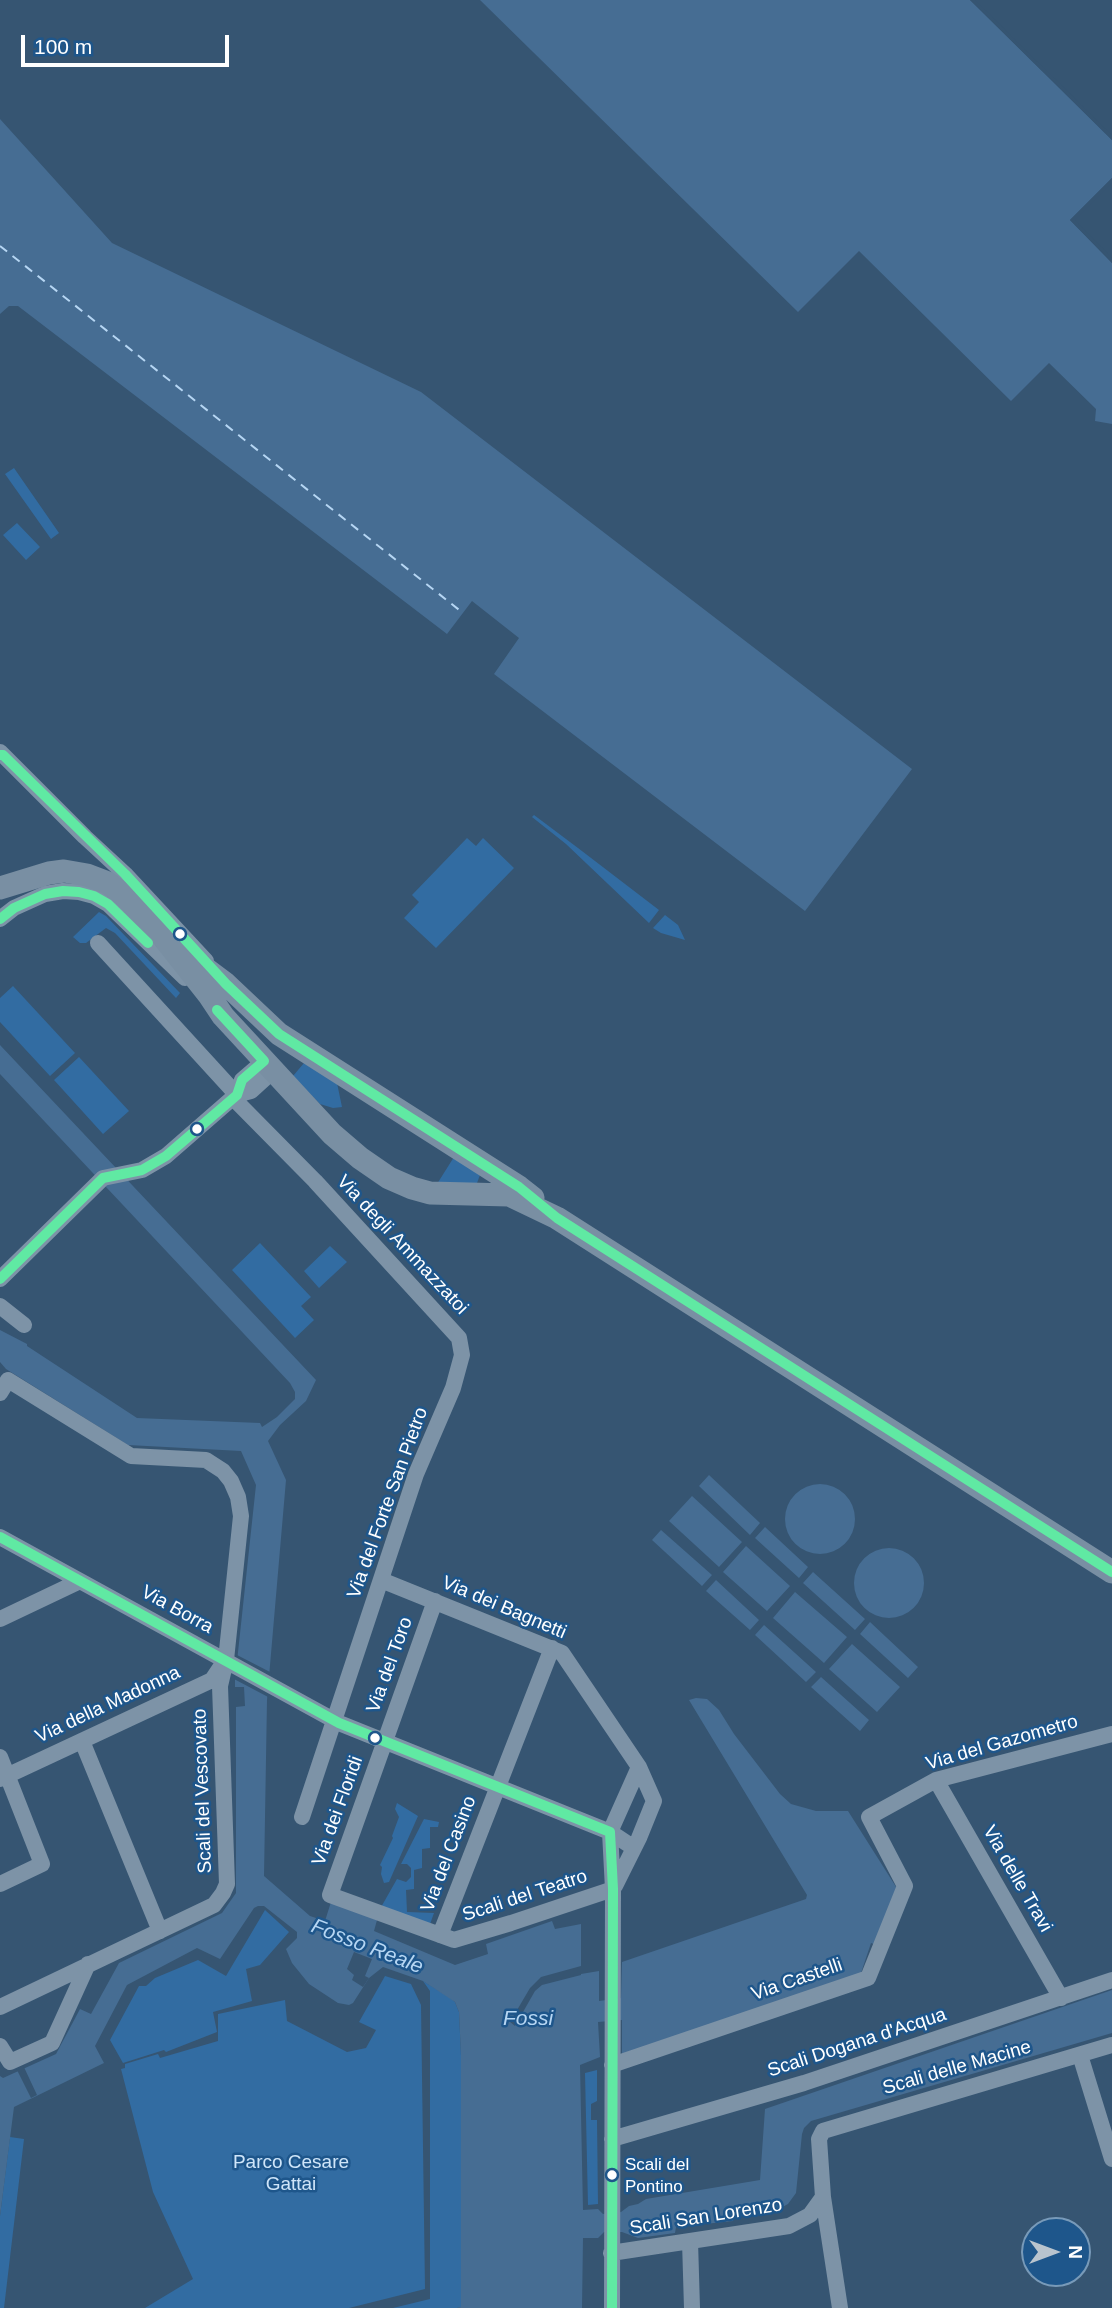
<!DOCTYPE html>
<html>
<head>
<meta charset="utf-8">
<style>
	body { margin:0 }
	#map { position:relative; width:1112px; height:2308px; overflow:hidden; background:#365572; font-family:Arial,sans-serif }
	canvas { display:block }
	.north { position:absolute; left:1021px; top:2217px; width:70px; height:70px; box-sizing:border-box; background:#1e568b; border:2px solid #789ab9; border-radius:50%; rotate:90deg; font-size:19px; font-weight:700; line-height:28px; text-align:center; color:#fff }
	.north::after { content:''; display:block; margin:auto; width:24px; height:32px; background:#b9c4ce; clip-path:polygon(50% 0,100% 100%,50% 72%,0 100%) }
	.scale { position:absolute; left:21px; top:35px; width:208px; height:32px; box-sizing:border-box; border:4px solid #fff; border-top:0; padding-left:9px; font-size:21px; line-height:24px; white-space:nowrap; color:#fff; -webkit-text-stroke:5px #1e568b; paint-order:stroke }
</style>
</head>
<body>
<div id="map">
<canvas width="1112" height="2308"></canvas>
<div class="north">N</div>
<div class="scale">100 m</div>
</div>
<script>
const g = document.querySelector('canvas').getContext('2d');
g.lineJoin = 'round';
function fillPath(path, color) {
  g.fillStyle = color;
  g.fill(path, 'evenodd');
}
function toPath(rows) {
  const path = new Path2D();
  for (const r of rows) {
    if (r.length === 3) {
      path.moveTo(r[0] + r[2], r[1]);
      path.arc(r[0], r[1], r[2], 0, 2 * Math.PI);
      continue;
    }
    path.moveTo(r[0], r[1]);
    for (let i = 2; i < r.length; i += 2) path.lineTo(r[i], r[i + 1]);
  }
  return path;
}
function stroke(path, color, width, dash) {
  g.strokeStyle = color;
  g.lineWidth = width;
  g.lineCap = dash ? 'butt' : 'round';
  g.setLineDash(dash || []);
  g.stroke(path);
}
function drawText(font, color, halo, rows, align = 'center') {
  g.font = font + ' Arial,sans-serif';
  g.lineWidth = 5;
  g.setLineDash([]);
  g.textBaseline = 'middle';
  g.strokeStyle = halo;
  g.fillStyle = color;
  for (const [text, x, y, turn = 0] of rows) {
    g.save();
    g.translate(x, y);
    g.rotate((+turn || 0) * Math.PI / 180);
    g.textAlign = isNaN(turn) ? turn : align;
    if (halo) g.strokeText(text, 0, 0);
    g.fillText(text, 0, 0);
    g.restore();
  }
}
fillPath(toPath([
	[14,468,59,533,51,539,5,474],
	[17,523,40,547,26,560,3,535],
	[534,815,578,848,659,910,649,923,566,844,532,817],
	[467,838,476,846,483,838,514,868,436,948,404,918,419,902,412,895],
	[99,912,106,916,180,993,176,998,115,933,106,928,86,943,80,943,73,937],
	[665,915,678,925,685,940,661,933,653,928],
	[13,986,75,1053,50,1076,0,1022,0,998],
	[79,1057,129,1111,103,1134,54,1080],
	[304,1063,337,1083,342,1107,333,1108,320,1104,293,1076],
	[454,1157,480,1175,477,1183,437,1184],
	[260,1243,311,1297,301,1306,314,1320,295,1338,232,1270],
	[330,1246,347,1262,319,1288,304,1271],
	[397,1803,418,1816,389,1882,384,1883,381,1874,382,1867,380,1865,393,1838,392,1836,399,1817,395,1809],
	[424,1819,439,1822,438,1827,430,1827,430,1848,422,1849,422,1868,414,1870,414,1889,406,1890,407,1912,434,1913,429,1927,380,1909,397,1879,406,1882,411,1877,411,1868,407,1864,401,1864],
	[265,1910,289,1932,260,1965,246,1969,252,2001,213,2012,217,2032,166,2052,164,2050,123,2063,110,2040,139,1986,146,1986,155,1978,198,1960,226,1976],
	[385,1976,411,1984,421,2005,425,2289,349,2308,145,2308,193,2279,153,2192,121,2069,125,2068,125,2064,158,2054,160,2058,218,2041,218,2014,285,2000,287,2021,347,2052,366,2048,376,2030,359,2022],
	[423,1981,449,1997,455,2002,459,2012,461,2055,461,2307,457,2308,393,2308,430,2299,430,1991],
	[597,2070,597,2101,591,2104,591,2120,597,2120,598,2204,588,2205,585,2073],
	[10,2137,24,2139,4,2308,0,2308,0,2216]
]), '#326ca2');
fillPath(toPath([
	[480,0,970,0,1112,140,1112,178,1070,220,1112,263,1112,424,1095,421,1096,409,1049,363,1011,401,859,251,798,312],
	[0,119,112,243,421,392,912,769,805,911,494,674,519,638,472,601,447,634,18,306,9,306,0,314],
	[0,1045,316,1380,306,1401,280,1425,268,1441,286,1480,267,1700,264,1876,310,1916,325,1921,331,1902,377,1920,374,1931,455,1965,488,1954,486,1944,552,1921,555,1929,581,1924,581,1974,599,1971,599,2001,621,1998,622,1962,806,1899,807,1895,689,1700,696,1698,707,1699,719,1710,734,1734,780,1794,791,1804,816,1811,848,1811,898,1890,876,1945,871,1943,860,1976,622,2054,622,2020,598,2022,600,2057,580,2065,583,2210,598,2209,603,2214,621,2212,629,2206,638,2204,646,2199,760,2180,765,2109,1112,1990,1112,2033,811,2121,804,2128,802,2134,796,2193,788,2204,775,2211,734,2217,733,2221,676,2227,675,2233,638,2238,622,2232,604,2232,598,2238,583,2238,582,2308,457,2308,461,2307,461,2055,459,2012,455,2002,423,1981,383,1967,369,1978,353,2003,349,2005,338,2003,309,1984,292,1963,286,1949,297,1938,297,1932,264,1906,258,1906,254,1908,220,1959,197,1948,127,1985,95,2046,104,2063,14,2107,0,2216,0,2076,3,2078,56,2054,80,2009,91,2014,119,1963,222,1913,236,1893,236,1707,245,1706,244,1687,235,1687,235,1680,256,1485,241,1451,128,1445,6,1369,0,1362,0,1330,27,1344,27,1346,137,1418,260,1423,262,1427,277,1417,295,1399,295,1392,290,1383,0,1074],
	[709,1475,760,1523,750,1535,699,1486],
	[820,1519,35],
	[692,1496,742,1542,719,1567,669,1521],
	[765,1527,808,1567,799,1578,755,1538],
	[661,1530,712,1575,702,1586,652,1540],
	[746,1546,790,1586,767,1611,723,1572],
	[889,1583,35],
	[813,1572,865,1619,855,1630,803,1583],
	[716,1580,759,1620,750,1630,706,1591],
	[795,1592,847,1637,824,1663,773,1618],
	[870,1622,918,1667,908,1678,860,1634],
	[764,1625,816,1672,806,1682,755,1635],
	[852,1644,900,1687,877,1712,829,1669],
	[821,1677,869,1720,860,1731,811,1687]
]), '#466d93');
fillPath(toPath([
	[970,0,975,0,1112,135,1112,140],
	[1112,178,1112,183,1075,220,1112,258,1112,263,1070,220],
	[237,1655,272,1673,270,1698,234,1679],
	[354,1952,372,1959,365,1976,369,1978,363,1987,352,1980,354,1975,347,1969],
	[581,1966,581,1975,542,1985,535,1991,515,2026,510,2022,530,1988,541,1977],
	[23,2065,37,2095,31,2098,16,2068]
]), '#365572');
stroke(toPath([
	[0,246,463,613]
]), '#b6d6f3', 2, [9, 7]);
stroke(toPath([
	[0,752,85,837,125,874,206,961],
	[0,919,14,908,45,894,63,891,79,892,94,896,108,904,185,978],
	[98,943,237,1095],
	[237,1095,242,1080,264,1061],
	[233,1098,315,1181,459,1338,462,1355,453,1388,416,1474,302,1817],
	[0,1279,103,1178,142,1170,166,1156,236,1095,251,1091,273,1071],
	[0,1306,24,1325],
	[0,1393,8,1380,131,1456,206,1460,223,1471,231,1481,238,1497,241,1516,226,1660,220,1686,227,1884,223,1893,214,1905,0,2007],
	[0,1537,339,1723,610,1832,634,1848],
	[381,1580,562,1653,639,1767,654,1801,639,1838,615,1886],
	[435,1601,330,1895,454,1940,511,1923,613,1889],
	[0,1619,80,1581],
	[82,1741,160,1931],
	[0,1757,42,1864,0,1884],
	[0,1779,212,1680,222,1665],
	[936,1780,1061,1998],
	[440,1935,552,1648],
	[0,2046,10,2062,52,2043,88,1964],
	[1080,2055,1112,2159],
	[612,2065,868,1978,905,1886,869,1817,936,1780,1112,1734],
	[612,2139,804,2083,1112,1980],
	[823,2197,840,2308],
	[690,2241,692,2308],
	[611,2253,789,2226,810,2215,823,2197,819,2139,823,2131,1112,2045],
	[612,2308,613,1889,610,1832,639,1767]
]), '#7d93a7', 16);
stroke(toPath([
	[0,888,49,873,64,871,87,875,108,883,126,897,160,933,209,995,223,1016,332,1134,360,1158,389,1178,412,1188,430,1193,509,1195,557,1218,1112,1572],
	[190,957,226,984,279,1034,519,1187,533,1198]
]), '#798fa3', 23);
stroke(toPath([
	[0,755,3,755,125,874,226,984,279,1034,519,1187,557,1218,1112,1572],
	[0,919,14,908,45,894,63,891,79,892,94,896,108,904,148,943],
	[0,1279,103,1178,142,1170,166,1156,237,1095,242,1080,264,1061,217,1010],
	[0,1537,339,1723,610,1832,613,1889,612,2308]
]), '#60e9a3', 10);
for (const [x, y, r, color] of [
	[180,934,6,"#fff"],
	[197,1129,6,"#fff"],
	[375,1738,6,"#fff"],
	[612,2175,6,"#fff"]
]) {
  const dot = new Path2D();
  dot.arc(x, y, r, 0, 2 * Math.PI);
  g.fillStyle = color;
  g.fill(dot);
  stroke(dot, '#1e568b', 2.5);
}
drawText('17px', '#fff', '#1e568b', [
	["Scali del",625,2165],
	["Pontino",625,2187]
], 'left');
drawText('19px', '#fff', '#1e568b', [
	["Via degli Ammazzatoi",402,1245,47],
	["Via del Forte San Pietro",388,1503,-70],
	["Via dei Bagnetti",504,1608,23],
	["Via Borra",177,1610,29],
	["Via del Toro",390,1665,-70],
	["Via della Madonna",108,1705,-25],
	["Via del Gazometro",1002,1743,-16],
	["Scali del Vescovato",203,1791,-92],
	["Via dei Floridi",338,1811,-70],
	["Via del Casino",449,1854,-69],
	["Via delle Travi",1017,1879,60],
	["Scali del Teatro",525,1896,-18],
	["Via Castelli",797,1980,-19],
	["Scali Dogana d'Acqua",857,2043,-18],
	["Scali delle Macine",957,2068,-16],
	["Scali San Lorenzo",706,2217,-9]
]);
drawText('19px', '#cfe5f9', '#1e568b', [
	["Parco Cesare",291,2163],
	["Gattai",291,2185]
]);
drawText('italic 21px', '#b6d6f3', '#1e568b', [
	["Fosso Reale",367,1947,21],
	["Fossi",528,2019]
]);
</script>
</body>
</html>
